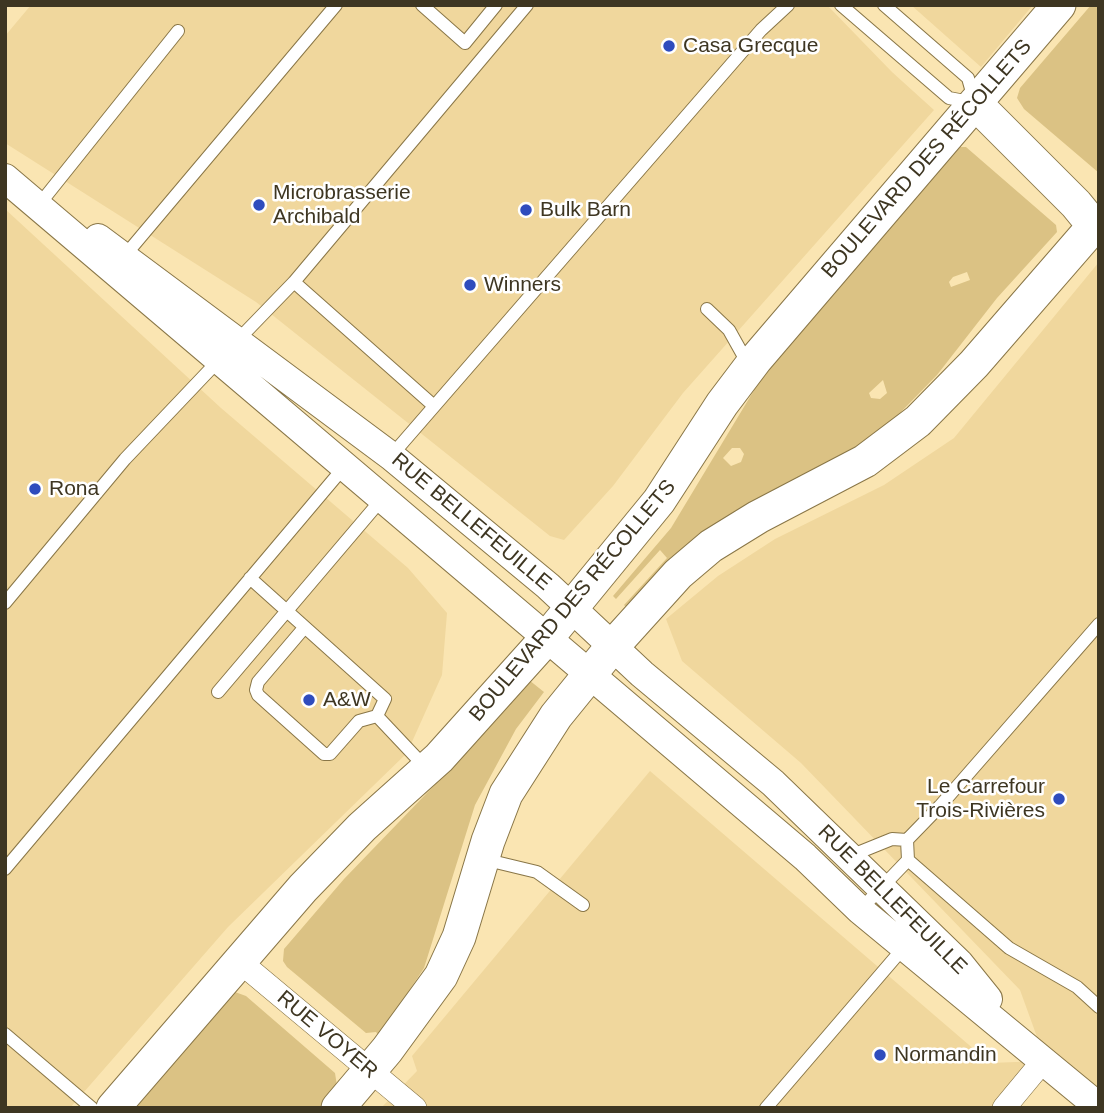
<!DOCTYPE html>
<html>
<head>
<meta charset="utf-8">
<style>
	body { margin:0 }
	#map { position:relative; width:1104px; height:1113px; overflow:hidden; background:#fae5b2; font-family:Arial,sans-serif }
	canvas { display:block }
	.frame { position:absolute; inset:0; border:7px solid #3e3622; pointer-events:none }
</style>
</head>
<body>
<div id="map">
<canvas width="1104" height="1113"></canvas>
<div class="frame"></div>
</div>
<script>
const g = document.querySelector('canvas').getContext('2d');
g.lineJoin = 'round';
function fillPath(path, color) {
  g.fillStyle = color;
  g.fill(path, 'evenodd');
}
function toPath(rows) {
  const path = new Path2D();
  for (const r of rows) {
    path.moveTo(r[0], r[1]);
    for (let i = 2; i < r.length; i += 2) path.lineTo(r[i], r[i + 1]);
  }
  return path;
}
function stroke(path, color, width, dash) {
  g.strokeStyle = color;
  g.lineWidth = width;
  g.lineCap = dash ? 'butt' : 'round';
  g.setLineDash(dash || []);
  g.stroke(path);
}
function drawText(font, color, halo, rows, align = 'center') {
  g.font = font + ' Arial,sans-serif';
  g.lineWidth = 5;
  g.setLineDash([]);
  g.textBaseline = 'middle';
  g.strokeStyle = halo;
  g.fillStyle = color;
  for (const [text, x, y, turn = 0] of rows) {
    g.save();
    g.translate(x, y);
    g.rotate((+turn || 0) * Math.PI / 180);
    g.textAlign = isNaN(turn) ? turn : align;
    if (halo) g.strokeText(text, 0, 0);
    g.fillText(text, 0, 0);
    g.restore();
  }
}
fillPath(toPath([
	[31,5,827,5,892,72,934,110,683,393,613,486,564,540,550,536,256,302,5,143,5,36],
	[911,5,1033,5,981,67],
	[5,209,221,408,408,568,447,613,442,675,407,753,228,927,70,1108,5,1108],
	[1099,262,1099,1104,1045,1059,1020,990,801,763,682,661,666,619,718,576,775,539,884,485,954,438],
	[650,771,990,1063,1043,1061,1004,1108,381,1108,417,1071,412,1056]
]), '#f0d79d');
fillPath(toPath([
	[1091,5,1099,5,1099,173,1024,109,1017,98,1020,88],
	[957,147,966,147,1056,225,1057,232,997,298,937,375,899,414,865,442,627,608,624,605,667,558,660,550,616,599,613,596,671,528,762,377],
	[967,272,970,280,951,287,949,282,953,277],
	[883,380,887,393,880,399,871,398,869,393],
	[732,448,740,448,744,454,741,462,731,466,723,458],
	[529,680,544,692,516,729,475,805,424,968,379,1036,376,1032,366,1033,287,967,283,961,284,949,344,879,478,740],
	[235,992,246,996,335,1073,337,1086,319,1108,131,1108]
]), '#dbc284');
const service = toPath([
	[422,5,465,43,496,5],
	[841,5,949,98,975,103,968,78,884,5],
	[38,206,178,31],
	[122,259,336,5],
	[294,282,434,406],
	[707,309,729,330,748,364],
	[235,343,294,282,527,5],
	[391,456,761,30,788,5],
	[250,578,385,699,377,716,359,721,330,754,324,754,258,695,256,690,258,682,304,628],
	[5,603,125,459,220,359],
	[218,692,381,500],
	[377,716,427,769],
	[850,856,892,839,907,840,940,806,1099,624],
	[483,859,537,872,583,905],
	[908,860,1009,948,1077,987,1099,1007],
	[5,869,345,466],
	[860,910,908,860,907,840],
	[5,1034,92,1108],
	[766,1108,905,946]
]);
const minor = toPath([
	[239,961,415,1108],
	[1004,1108,1043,1061]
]);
const tertiary = toPath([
	[5,178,805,857,860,910,1099,1107],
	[98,238,391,456,548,586,642,674,773,783,959,963,988,999]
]);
const secondary = toPath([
	[975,103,1076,204,1094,226],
	[113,1108,303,888,362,827,439,758,546,639,659,501,722,404,756,359,1059,5],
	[338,1108,387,1050,441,976,459,937,488,841,506,794,556,716,612,647,678,574,711,546,758,517,865,461,918,421,974,364,1099,220]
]);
stroke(service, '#897647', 14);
stroke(minor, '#897647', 24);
stroke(tertiary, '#897647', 30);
stroke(secondary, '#897647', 35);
stroke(service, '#fff', 12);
stroke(minor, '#fff', 23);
stroke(tertiary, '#fff', 28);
stroke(secondary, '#fff', 33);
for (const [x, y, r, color] of [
	[669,46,7,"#2f4cbd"],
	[259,205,7,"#2f4cbd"],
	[526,210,7,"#2f4cbd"],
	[470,285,7,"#2f4cbd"],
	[35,489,7,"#2f4cbd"],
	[309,700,7,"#2f4cbd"],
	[1059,799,7,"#2f4cbd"],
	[880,1055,7,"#2f4cbd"]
]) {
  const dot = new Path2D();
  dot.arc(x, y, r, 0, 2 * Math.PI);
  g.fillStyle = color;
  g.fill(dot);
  stroke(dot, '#fff', 2.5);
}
drawText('21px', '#3e3622', '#fff', [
	["Casa Grecque",683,46],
	["Microbrasserie",273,193],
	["Archibald",273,217],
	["Bulk Barn",540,210],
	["Winners",484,285],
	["Rona",49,489],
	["A&W",323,700],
	["Le Carrefour",1045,787,"right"],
	["Trois-Rivières",1045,811,"right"],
	["Normandin",894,1055]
], 'left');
drawText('21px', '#3e3622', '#fff', [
	["BOULEVARD DES RÉCOLLETS",927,159,-49],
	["RUE BELLEFEUILLE",471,522,40],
	["BOULEVARD DES RÉCOLLETS",573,601,-50],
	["RUE BELLEFEUILLE",892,900,45],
	["RUE VOYER",327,1035,40]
]);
</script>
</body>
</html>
